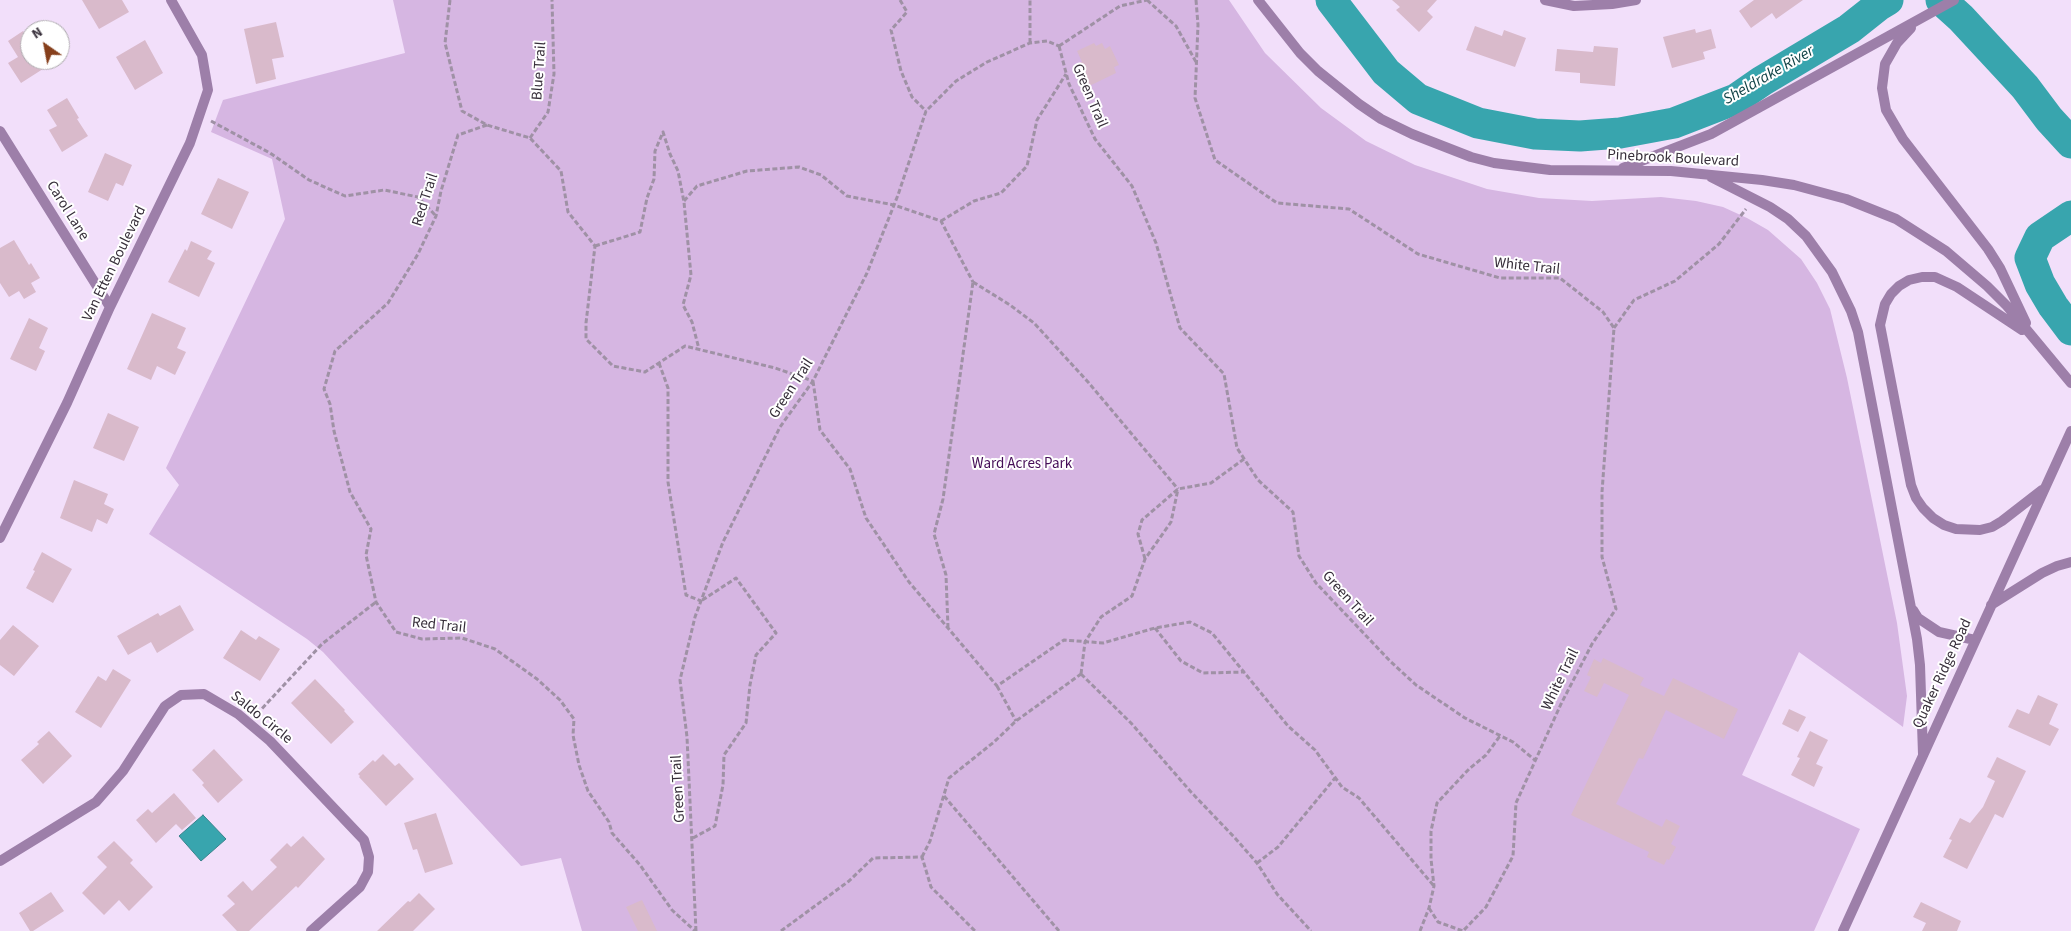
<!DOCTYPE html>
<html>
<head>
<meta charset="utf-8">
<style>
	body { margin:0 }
	#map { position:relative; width:2071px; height:931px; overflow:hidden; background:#f2dffa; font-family:"Source Sans 3",sans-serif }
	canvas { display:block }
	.north { position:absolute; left:20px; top:20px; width:50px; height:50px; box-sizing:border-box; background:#fff; border:1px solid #afacb0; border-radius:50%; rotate:327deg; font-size:14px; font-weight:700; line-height:20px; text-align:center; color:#372f3a }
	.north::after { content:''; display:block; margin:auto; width:18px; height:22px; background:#863f1c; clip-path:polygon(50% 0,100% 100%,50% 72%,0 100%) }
</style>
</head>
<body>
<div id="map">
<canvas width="2071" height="931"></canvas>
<div class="north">N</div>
</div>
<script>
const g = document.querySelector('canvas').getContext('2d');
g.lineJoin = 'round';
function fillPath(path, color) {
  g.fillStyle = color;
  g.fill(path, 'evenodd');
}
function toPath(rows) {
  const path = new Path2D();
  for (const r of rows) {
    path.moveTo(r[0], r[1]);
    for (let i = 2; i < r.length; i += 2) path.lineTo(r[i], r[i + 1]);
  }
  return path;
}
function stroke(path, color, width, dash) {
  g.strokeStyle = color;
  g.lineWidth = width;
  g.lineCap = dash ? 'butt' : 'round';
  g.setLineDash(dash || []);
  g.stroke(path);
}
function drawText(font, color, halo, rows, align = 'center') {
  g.font = font + ' "Source Sans 3",sans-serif';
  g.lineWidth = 4;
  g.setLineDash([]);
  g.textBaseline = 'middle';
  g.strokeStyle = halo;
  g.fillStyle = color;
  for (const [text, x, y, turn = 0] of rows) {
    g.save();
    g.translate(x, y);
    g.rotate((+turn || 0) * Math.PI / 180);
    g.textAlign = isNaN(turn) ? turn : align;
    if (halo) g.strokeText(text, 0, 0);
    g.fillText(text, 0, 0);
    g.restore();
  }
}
fillPath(toPath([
	[393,0,1229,0,1265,53,1321,108,1366,141,1415,165,1487,189,1539,198,1592,201,1661,197,1696,201,1723,207,1747,218,1768,230,1801,259,1817,283,1830,309,1847,378,1897,623,1907,696,1903,727,1799,652,1742,775,1860,829,1814,931,582,931,561,858,521,866,323,652,307,639,149,534,179,485,166,468,285,219,272,159,211,132,223,100,405,53]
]), '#d6b6e2');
const water = toPath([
	[203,815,226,839,201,861,179,836,203,815]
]);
fillPath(water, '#38a5ae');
stroke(water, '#38828b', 1);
stroke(toPath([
	[1331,0,1386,72,1418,99,1478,123,1535,134,1580,136,1620,133,1674,123,1736,99,1762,81,1849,29,1878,6,1888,0],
	[1941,0,1961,18,2025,87,2049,119,2071,143],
	[2071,216,2040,237,2030,258,2040,284,2053,306,2071,330]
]), '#38a5ae', 31);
fillPath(toPath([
	[82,0,122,0,129,12,99,29],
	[1392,0,1437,0,1427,11,1433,17,1419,32,1396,10,1400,7],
	[1754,0,1803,0,1776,19,1772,13,1751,28,1739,11],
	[276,22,284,57,272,59,276,79,256,84,244,29],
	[1475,26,1502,36,1504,30,1526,38,1515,67,1466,50],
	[1695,29,1696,33,1711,29,1716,48,1703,52,1705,59,1672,68,1663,37],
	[23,31,30,42,30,60,57,60,21,83,8,63,18,57,8,41],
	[145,40,163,73,135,90,116,57],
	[1094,43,1096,46,1102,43,1105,49,1110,46,1119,65,1114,67,1116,73,1083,89,1077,77,1081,75,1076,64,1082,62,1077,51],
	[1594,46,1618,48,1615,86,1580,83,1580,73,1555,71,1557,49,1593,52],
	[67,98,79,118,77,119,88,136,62,152,49,130,57,126,47,110],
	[105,153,132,165,123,186,116,183,108,201,88,192],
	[218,178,249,192,232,229,201,214],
	[14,240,29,265,31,263,40,278,31,283,36,292,24,299,19,291,9,297,0,283,0,248],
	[191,241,212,251,207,259,215,263,199,297,168,282,185,249,187,251],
	[152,313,186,328,177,348,186,352,175,375,157,366,151,380,127,369],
	[29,318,48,328,39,348,45,351,36,371,10,359],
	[108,413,139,427,124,461,93,448],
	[74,480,108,494,104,504,114,509,107,524,97,519,92,532,60,518],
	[42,552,72,569,53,603,26,588,35,571,33,570],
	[180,605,194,630,157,653,151,642,128,655,117,636,158,613,160,616],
	[13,625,39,646,14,676,0,665,0,640],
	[241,630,256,640,259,636,280,649,260,681,223,658],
	[1603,658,1644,678,1640,685,1664,696,1673,678,1738,709,1724,739,1666,710,1643,759,1639,758,1616,804,1662,827,1666,819,1680,826,1671,844,1676,847,1669,860,1667,859,1664,865,1647,857,1649,852,1571,815,1629,695,1604,683,1597,697,1584,691,1591,677,1587,675,1594,659,1601,663],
	[113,669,131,680,101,728,75,712,98,676,106,681],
	[315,679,345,710,344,711,354,722,331,744,291,703],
	[2038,695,2058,704,2049,724,2059,729,2050,746,2008,727,2017,709,2029,714],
	[1789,709,1806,717,1798,732,1782,724],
	[49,731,72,756,43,784,21,760,39,744,37,742],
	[1810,731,1828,740,1816,764,1823,767,1814,787,1791,775,1800,758,1797,757],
	[214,749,243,780,218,803,202,785,204,783,192,770],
	[383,754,395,766,399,763,414,779,386,806,359,777,360,776,358,774,373,760,375,762],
	[1997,757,2026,771,2003,818,1995,814,1967,869,1943,857,1952,840,1949,839,1960,818,1970,823,1983,807,1995,781,1987,777],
	[174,793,196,818,182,830,176,824,156,843,136,820,148,809,152,813],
	[436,813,453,864,425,873,417,849,413,850,404,823],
	[303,836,325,859,298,888,296,886,249,931,237,931,222,915,235,904,227,896,243,881,252,891,277,867,270,860,287,843,291,847],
	[114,841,133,860,130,863,153,887,129,911,119,900,104,915,82,893,107,867,97,857],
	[51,892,64,911,33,931,30,931,19,913],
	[419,893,435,909,413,931,377,931,408,901,410,902],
	[642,900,657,931,638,931,626,907],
	[1921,902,1961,921,1957,931,1922,931,1926,923,1913,917]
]), '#d9bacb');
stroke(toPath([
	[450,0,445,43,462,111,487,125,530,138,561,171,568,212,595,246,586,323,586,339,613,366,645,372,685,346,775,368,813,381],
	[900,0,907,12,891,30,901,71,912,97,926,111],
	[1147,0,1176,26,1196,62],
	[1196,0,1198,25,1195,98,1215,160,1277,203,1349,209,1418,254,1500,278,1560,278,1603,312,1614,328,1602,492,1602,557,1616,609,1592,644,1561,704,1516,803,1513,856,1486,907,1463,931],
	[1030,43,1030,0],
	[1059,46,1069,84,1095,139,1132,186,1156,243,1180,328,1224,374,1237,448,1258,480,1293,512,1299,556,1316,583,1390,661,1416,685,1465,718,1513,742,1536,761],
	[1059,46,1120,6,1147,0],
	[211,121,270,153,309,180,345,196,384,190,418,197,436,216],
	[487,125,458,135,441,191,436,216,418,254,388,303,335,351,324,389,330,404,334,431,350,492,371,529,366,555,376,602,396,632,422,639,462,638,495,649,537,679,560,700,574,719,573,735,579,765,588,791,609,822,612,833,640,865,672,910,695,931],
	[530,138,548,112,554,74,552,0],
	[684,201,697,186,747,171,799,167,821,175,847,196,894,205,941,221,973,282],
	[941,221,974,201,1001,193,1027,166,1037,120,1066,74],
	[595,246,640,232,647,198,654,179,655,151,663,132,670,154,678,171,684,202,691,275,683,305,692,322,699,349],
	[973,282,1010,305,1034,323,1088,382,1178,489],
	[1614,328,1634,300,1675,281,1719,244,1746,209],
	[659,363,668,388,668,482,686,595,701,601],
	[813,381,820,430,850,469,866,518,909,582,997,686,1064,640,1103,643,1155,628,1190,622,1212,633,1288,726,1315,750,1342,787,1359,798,1434,886],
	[1145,559,1138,534,1142,520,1178,489,1211,483,1244,459],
	[948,628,946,575,934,534,943,499,973,282],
	[1155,628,1181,661,1203,673,1245,672],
	[1081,674,1131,723,1191,792,1235,838,1257,863,1277,894,1311,931],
	[1081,674,1085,642,1101,617,1132,596,1145,559,1171,522,1178,489],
	[997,686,1016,721],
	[257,714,322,644,376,602],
	[944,796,1059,931],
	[693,838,715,826,723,785,724,755,746,723,750,685,756,655,776,633,736,578,701,601],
	[922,857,930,841,949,778,994,742,1016,721,1081,674],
	[1257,863,1278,847,1335,778],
	[1429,908,1438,922,1463,931],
	[696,931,687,737,680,680,695,617,723,542,780,427,813,381,867,273,898,195,926,111,956,81,987,62,1030,43,1047,41,1059,46],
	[781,931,849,881,873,858,922,857,931,887,975,931],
	[1420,931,1429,908,1434,886,1431,859,1431,831,1437,803,1469,769,1486,755,1500,736]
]), '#9f91a5', 3, [5, 2.5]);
stroke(toPath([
	[1545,0,1574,6,1612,4,1636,0],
	[0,131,110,307],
	[0,538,67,403,110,307,190,143,208,90,202,55,171,0],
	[0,861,96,802,123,771,165,706,181,695,204,694,238,714,270,741,364,840,369,857,368,872,360,887,311,931]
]), '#9d7fa9', 10);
stroke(toPath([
	[1258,0,1300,53,1318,71,1359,104,1381,119,1412,134,1471,157,1494,163,1550,170,1671,171,1762,180,1794,185,1846,199,1896,219,1946,251,1987,286,2007,306,2071,383],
	[1911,28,1897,43,1885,64,1882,88,1886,110,1903,139,1988,249,2000,268,2026,323],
	[1623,168,1711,134,1954,0],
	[1711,177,1770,207,1788,219,1806,236,1832,272,1851,311,1858,332,1917,639,1920,665,1923,754],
	[2022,330,1957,287,1935,277,1922,277,1909,280,1899,286,1891,294,1885,304,1880,325,1911,485,1916,498,1923,508,1933,518,1944,525,1956,529,1980,530,1992,527,2002,521,2042,490],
	[1991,605,2042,573,2057,566,2071,562],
	[1913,610,1918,618,1939,632,1975,640],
	[1843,931,2071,431]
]), '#9d7fa9', 10);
drawText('15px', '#372f3a', '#fff', [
	["Blue Trail",540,71,-86],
	["Green Trail",1089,96,67],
	["Pinebrook Boulevard",1673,159,3],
	["Red Trail",426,200,-72],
	["Carol Lane",67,211,58],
	["Van Etten Boulevard",115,264,-64],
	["White Trail",1527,267,6],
	["Green Trail",792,389,-57],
	["Green Trail",1347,599,48],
	["Red Trail",439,626,6],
	["Quaker Ridge Road",1943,674,-65],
	["White Trail",1561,680,-64],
	["Saldo Circle",261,718,39],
	["Green Trail",679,789,-93]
]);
drawText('15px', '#450d57', '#fff', [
	["Ward Acres Park",1022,465]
]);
drawText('italic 16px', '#0d3f43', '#fff', [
	["Sheldrake River",1769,76,-30]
]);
</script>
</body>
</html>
